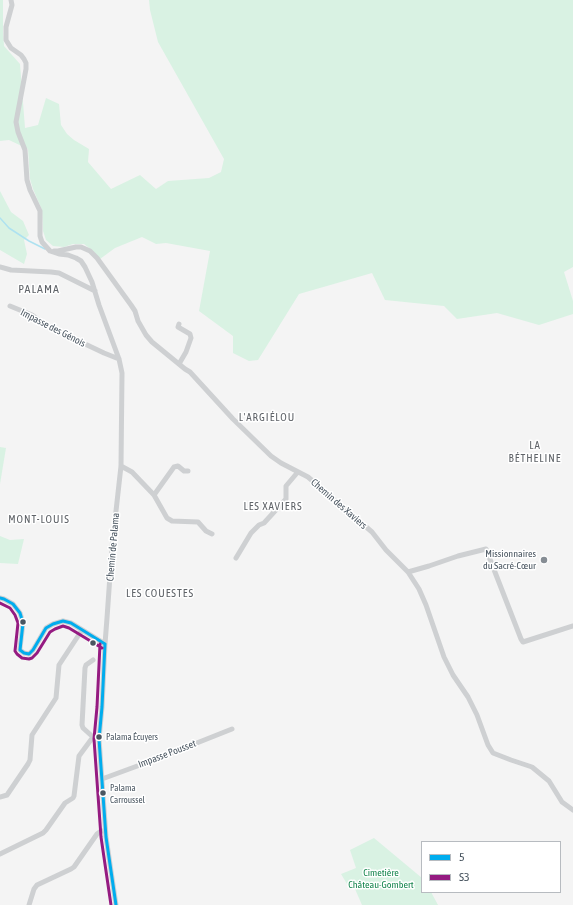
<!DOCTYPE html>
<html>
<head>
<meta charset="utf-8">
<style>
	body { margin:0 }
	#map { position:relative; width:573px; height:905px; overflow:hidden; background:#f4f4f4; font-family:"Asap Condensed",sans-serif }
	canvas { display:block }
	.legend { position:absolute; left:421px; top:841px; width:140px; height:52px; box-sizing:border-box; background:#fff; border:1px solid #b7bbc0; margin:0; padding:5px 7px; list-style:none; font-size:12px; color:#4a5661 }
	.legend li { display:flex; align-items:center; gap:8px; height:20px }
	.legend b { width:20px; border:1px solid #b7bbc0 }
</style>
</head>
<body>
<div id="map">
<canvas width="573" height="905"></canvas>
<ul class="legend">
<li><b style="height:5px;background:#00adee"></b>5</li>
<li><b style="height:5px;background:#951b81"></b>S3</li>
</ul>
</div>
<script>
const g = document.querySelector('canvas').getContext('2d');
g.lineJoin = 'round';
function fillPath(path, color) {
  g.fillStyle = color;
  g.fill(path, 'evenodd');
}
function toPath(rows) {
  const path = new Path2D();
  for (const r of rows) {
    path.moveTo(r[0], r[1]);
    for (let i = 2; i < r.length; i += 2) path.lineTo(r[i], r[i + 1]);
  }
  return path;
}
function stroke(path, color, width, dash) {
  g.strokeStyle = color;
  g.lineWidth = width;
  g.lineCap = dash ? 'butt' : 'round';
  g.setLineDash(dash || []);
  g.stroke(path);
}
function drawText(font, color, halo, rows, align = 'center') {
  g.font = font + ' "Asap Condensed",sans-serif';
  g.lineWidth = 3;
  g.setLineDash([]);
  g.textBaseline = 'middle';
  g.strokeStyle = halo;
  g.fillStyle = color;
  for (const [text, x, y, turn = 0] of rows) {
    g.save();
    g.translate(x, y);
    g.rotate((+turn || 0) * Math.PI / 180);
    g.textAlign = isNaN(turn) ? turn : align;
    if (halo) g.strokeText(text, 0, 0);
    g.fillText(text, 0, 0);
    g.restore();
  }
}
fillPath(toPath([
	[0,0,3,0,3,32,4,46,20,64,25,128,38,125,46,98,59,104,61,125,67,134,74,140,89,149,88,162,111,189,140,175,156,189,168,181,209,178,221,172,224,159,158,42,150,10,149,0,573,0,573,267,564,272,573,301,573,314,539,325,497,313,457,319,444,306,385,300,372,273,299,294,258,360,249,361,233,353,233,336,199,311,210,251,166,243,156,244,142,237,115,248,100,259,94,252,84,244,73,244,64,247,53,246,46,240,43,231,42,210,33,189,30,179,28,149,9,140,0,141],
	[0,191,11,212,23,221,29,235,24,240,27,254,24,264,0,250],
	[0,447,6,448,0,484],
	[0,536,10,540,24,539,18,564,0,563],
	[374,838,422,878,422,892,431,892,438,905,362,905,355,889,350,889,341,874,356,868,350,850]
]), '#d9f2e3');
stroke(toPath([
	[0,218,9,228,29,241,45,249]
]), '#aee2f0', 1.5);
stroke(toPath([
	[11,0,12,5,6,27,6,40,11,48,21,55,24,59,26,63,26,69,16,122,18,132,25,150,27,180,30,190,40,211,40,236,42,242,50,251,59,254,68,255,76,258,81,261,85,267,92,282,99,305,119,359,122,373,121,466,112,547,107,618,105,644,102,707,99,739,106,837,116,905],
	[54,251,58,251,76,247,81,247,90,251,97,258,131,305,135,311,138,321,146,335,152,342,185,369,190,372,233,419,271,456,281,463,308,477,372,532,386,550,408,572,419,589,426,605,444,657,453,675,468,697,477,715,488,745,493,753,511,760,532,767,549,781,562,802,573,810],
	[0,267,11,270,51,272,59,273,95,291],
	[10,306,32,315,45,325,104,353,119,359],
	[179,364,186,352,191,338,190,334,178,327,179,324],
	[121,466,132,472,154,495,167,518,172,521,198,522,206,531,212,534],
	[154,495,174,467,178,466,184,471,188,471],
	[236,558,251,533,259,525,264,523,286,499,286,486,297,473],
	[408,572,429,566,458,556,486,549,521,639,523,642,573,626],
	[0,598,4,599,13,604,20,613,23,623,20,648,20,650,24,653,29,654,33,650,46,628,53,624,63,621,71,623,105,644],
	[93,660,86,665,85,668,82,725,83,728,93,737],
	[102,779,159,758,232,729],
	[0,797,7,795,28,764,30,760,32,735,56,698,59,665,82,630],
	[0,854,43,833,46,830,65,803,73,798,74,796,79,756,93,737,99,737],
	[29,905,34,889,37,885,71,869,74,867,97,834,101,831,105,831]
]), '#ced0d2', 5);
stroke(toPath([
	[0,598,4,599,13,604,20,613,23,623,20,650,24,653,29,654,33,650,46,628,53,624,63,621,71,623,105,644],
	[105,644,102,707,99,739,106,837,116,905]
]), '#00adee', 3);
stroke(toPath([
	[0,603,10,608,15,615,18,623,15,651,17,654,22,658,29,659,32,658,37,653,50,632,55,629,63,626,69,628,102,648],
	[100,644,97,707,94,739,101,837,111,905]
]), '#951b81', 3);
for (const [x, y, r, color] of [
	[544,560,4,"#868d94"],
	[23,622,3.5,"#4a5661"],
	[93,643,3.5,"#4a5661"],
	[99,737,3.5,"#4a5661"],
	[103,793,3.5,"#4a5661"]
]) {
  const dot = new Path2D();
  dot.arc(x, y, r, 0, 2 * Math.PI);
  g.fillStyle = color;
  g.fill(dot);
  stroke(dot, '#fff', 1.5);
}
drawText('9px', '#4a5661', '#fff', [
	["Palama Écuyers",106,737],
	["Palama",110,788],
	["Carroussel",110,800]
], 'left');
drawText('10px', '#4a5661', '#fff', [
	["Impasse des Génois",53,328,27],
	["Chemin des Xaviers",339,504,41],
	["Chemin de Palama",113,547,-85],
	["Impasse Pousset",167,754,-21]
]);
drawText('10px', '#4a5661', '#fff', [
	["Missionnaires",536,554],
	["du Sacré-Cœur",536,566]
], 'right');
drawText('10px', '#17864f', '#fff', [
	["Cimetière",381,873],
	["Château-Gombert",381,885]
]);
g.letterSpacing = '1px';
drawText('11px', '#5f6368', '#fff', [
	["L'ARGIÉLOU",267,418],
	["LA",535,446],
	["BÉTHELINE",535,459],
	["LES XAVIERS",273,507],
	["MONT-LOUIS",39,520],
	["LES COUESTES",160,594]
]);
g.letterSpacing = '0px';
g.letterSpacing = '1px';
drawText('12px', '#5f6368', '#fff', [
	["PALAMA",39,289]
]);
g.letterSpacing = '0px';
</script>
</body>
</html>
